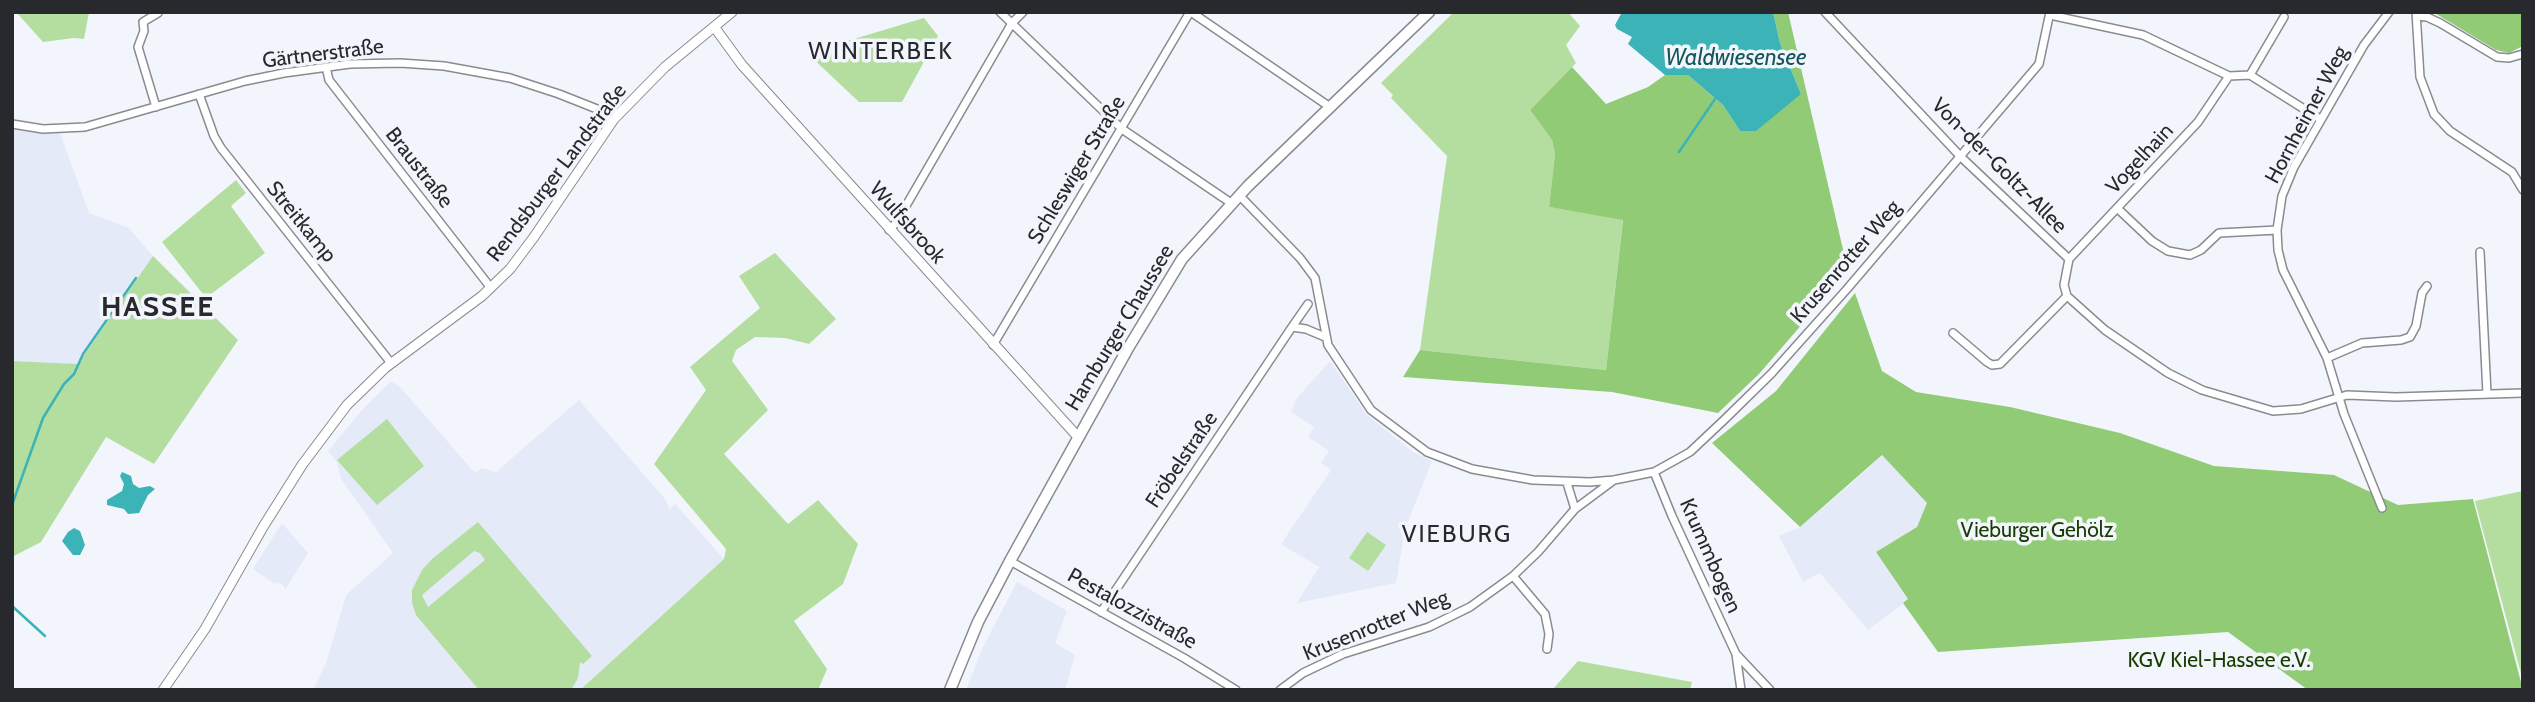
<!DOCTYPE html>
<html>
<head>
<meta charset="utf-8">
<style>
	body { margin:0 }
	#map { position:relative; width:2535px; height:702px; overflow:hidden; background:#f3f5fd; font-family:Cabin,sans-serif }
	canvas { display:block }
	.frame { position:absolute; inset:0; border:14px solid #28292c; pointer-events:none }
</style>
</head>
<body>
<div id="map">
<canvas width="2535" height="702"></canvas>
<div class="frame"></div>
</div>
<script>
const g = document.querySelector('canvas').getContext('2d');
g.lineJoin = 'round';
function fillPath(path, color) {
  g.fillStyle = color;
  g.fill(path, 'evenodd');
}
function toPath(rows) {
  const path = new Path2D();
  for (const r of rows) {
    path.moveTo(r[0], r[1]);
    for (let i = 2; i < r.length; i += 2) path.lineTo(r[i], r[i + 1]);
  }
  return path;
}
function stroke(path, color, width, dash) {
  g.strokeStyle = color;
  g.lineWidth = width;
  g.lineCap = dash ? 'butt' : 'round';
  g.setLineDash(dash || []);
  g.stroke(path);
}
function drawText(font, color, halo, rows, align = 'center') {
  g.font = font + ' Cabin,sans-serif';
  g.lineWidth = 7;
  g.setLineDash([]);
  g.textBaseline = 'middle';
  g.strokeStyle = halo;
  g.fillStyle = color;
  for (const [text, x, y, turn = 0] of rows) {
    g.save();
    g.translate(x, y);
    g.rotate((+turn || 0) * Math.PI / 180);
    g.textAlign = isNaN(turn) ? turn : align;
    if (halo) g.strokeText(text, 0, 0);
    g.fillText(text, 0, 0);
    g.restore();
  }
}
fillPath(toPath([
	[12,129,44,134,60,133,89,213,129,228,153,256,78,364,12,361],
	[1330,361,1367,415,1413,452,1432,461,1405,529,1396,583,1297,603,1319,567,1281,544,1331,470,1321,463,1329,451,1308,437,1314,427,1291,412,1297,398],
	[391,381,400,387,475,473,482,468,496,472,579,400,665,499,670,509,675,504,724,559,580,690,313,690,326,663,346,595,393,553,341,479,337,462,328,451,362,410],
	[1882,455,1927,503,1917,527,1876,552,1908,600,1868,630,1820,573,1803,582,1779,536,1800,527,1850,485],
	[282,523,308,553,285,590,284,586,278,582,275,584,253,569],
	[1017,582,1067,611,1055,643,1075,655,1065,690,966,690,982,649]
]), '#e5eaf9');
fillPath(toPath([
	[16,12,89,12,84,39,74,38,43,42],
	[1454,12,1568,12,1580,26,1566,45,1576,63,1530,110,1552,140,1555,154,1549,207,1623,219,1606,370,1420,350,1447,156,1391,98,1393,95,1381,83],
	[924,18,938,36,902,102,859,102,807,53],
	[236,180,246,193,231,206,265,253,206,298,162,242],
	[775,253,836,319,809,344,785,338,755,337,736,350,732,361,768,410,724,454,788,524,818,500,858,544,843,584,794,621,827,669,818,690,580,690,724,559,726,549,654,464,706,390,690,367,760,308,739,276],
	[153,256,238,340,154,464,106,437,41,542,12,557,12,361,78,364],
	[387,419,424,466,377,505,337,460],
	[2523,491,2523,681,2475,501],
	[478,522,592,656,583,664,580,662,578,678,571,690,479,690,416,615,412,603,412,590,422,570,432,559],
	[474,551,480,553,485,560,428,607,422,595],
	[1367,532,1386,545,1368,571,1349,558],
	[1578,661,1692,682,1690,690,1552,690]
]), '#b3de9f');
fillPath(toPath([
	[1773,12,1788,12,1848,271,1759,374,1718,413,1612,392,1403,377,1420,350,1606,370,1623,220,1549,207,1555,154,1552,140,1530,110,1572,67,1606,104,1648,87,1665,75,1688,75,1723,105,1740,131,1801,94,1780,43],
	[2433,12,2523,12,2523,46,2509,53,2496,50],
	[1855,293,1882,371,1916,392,2010,407,2120,433,2214,466,2334,475,2398,505,2473,499,2523,690,2308,690,2228,632,1938,652,1903,603,1908,599,1876,552,1917,527,1927,503,1882,455,1800,527,1712,443,1776,391]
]), '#92cb75');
fillPath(toPath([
	[1622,12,1773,12,1780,43,1801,94,1756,131,1740,131,1723,105,1688,75,1665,75,1628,44,1632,37,1617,29,1615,25],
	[122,472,131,476,133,484,139,488,150,486,155,489,148,495,139,513,128,514,124,509,107,505,107,500,122,491,124,484,120,476],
	[74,528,80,531,85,545,80,555,73,555,62,541,68,532]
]), '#3bb3b7');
stroke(toPath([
	[1679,152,1715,99],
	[12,505,43,418,64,384,74,374,83,354,136,278],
	[12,606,45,636]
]), '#3bb3b7', 2.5);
const minor = toPath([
	[1000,12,1122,129,1231,203],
	[1191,12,1330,107],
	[1825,12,1961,157,2069,259,2064,285,2067,296,2105,330,2168,373,2202,390,2273,411,2301,409,2347,395,2396,397,2523,393],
	[2416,12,2420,77,2434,114,2450,131,2512,172,2523,190],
	[2050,15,2143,35,2229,76,2250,75,2320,119],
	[2417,16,2427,17,2440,23,2497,57,2509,58,2523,54],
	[326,67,329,80,491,288],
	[2250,75,2284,17],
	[199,94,214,136,221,148,391,363],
	[156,107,138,47,144,31,143,22,158,13],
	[12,124,43,129,85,127,245,81,284,73,350,64,400,63,444,66,510,78,559,94,602,111,614,119],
	[1239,195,1300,258,1315,278,1328,345,1371,410,1427,452,1472,469,1533,480,1590,482,1614,480,1654,472,1690,452,1724,420,1771,374,1847,289,2039,64,2050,12],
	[2117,208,2152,241,2168,251,2190,255,2201,250,2219,233,2277,230],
	[889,230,896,223,1012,23,1023,12],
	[2480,252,2487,394],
	[2069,259,2198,122,2229,76],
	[1292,327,1308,304],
	[1953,333,1987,362,1992,365,2000,364,2067,296],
	[993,345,1190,12],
	[2327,358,2362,343,2401,340,2410,337,2416,326,2422,293,2427,286],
	[1654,472,1672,516,1736,654,1770,690],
	[1567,483,1575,509],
	[2382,508,2344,414,2327,358,2283,270,2278,250,2277,230,2282,196,2294,167,2364,45,2389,12],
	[1010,561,1184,658,1236,690],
	[1513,576,1545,614,1549,634,1547,649],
	[1101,612,1292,327,1306,329,1325,337],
	[1736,654,1741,690],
	[1280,690,1303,673,1343,654,1429,627,1470,607,1513,576,1538,552,1575,509,1614,480]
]);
const tertiary = toPath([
	[715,28,742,65,1078,437],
	[163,690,205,629,263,527,302,465,347,405,385,368,482,296,510,269,534,237,614,119,665,67,732,12]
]);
const secondary = toPath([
	[950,690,978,622,1010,561,1127,350,1182,259,1248,186,1429,12]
]);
stroke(minor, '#898b92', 10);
stroke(tertiary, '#898b92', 11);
stroke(secondary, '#898b92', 13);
stroke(minor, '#fff', 7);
stroke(tertiary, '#fff', 9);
stroke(secondary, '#fff', 10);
drawText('21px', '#28292c', '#f3f5fd', [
	["Gärtnerstraße",323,54,-7],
	["Hornheimer Weg",2307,115,-62],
	["Vogelhain",2140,159,-47],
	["Von-der-Goltz-Allee",1999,166,45],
	["Braustraße",419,168,52],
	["Schleswiger Straße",1077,170,-59],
	["Rendsburger Landstraße",557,173,-53],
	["Streitkamp",301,222,51],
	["Wulfsbrook",907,223,48],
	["Krusenrotter Weg",1846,262,-49],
	["Hamburger Chaussee",1120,328,-59],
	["Fröbelstraße",1182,460,-56],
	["Krummbogen",1710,556,66],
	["Pestalozzistraße",1132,609,29],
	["Krusenrotter Weg",1376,626,-22]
]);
drawText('21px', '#193d00', '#f3f5fd', [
	["Vieburger Gehölz",2037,531],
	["KGV Kiel-Hassee e.V.",2219,661]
]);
drawText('italic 23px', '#145759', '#f3f5fd', [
	["Waldwiesensee",1736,58]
]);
g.letterSpacing = '2px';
drawText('24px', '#28292c', '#f3f5fd', [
	["WINTERBEK",881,52],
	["VIEBURG",1457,535]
]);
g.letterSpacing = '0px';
g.letterSpacing = '2px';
drawText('bold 28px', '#28292c', '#f3f5fd', [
	["HASSEE",158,308]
]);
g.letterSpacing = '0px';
</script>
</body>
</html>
